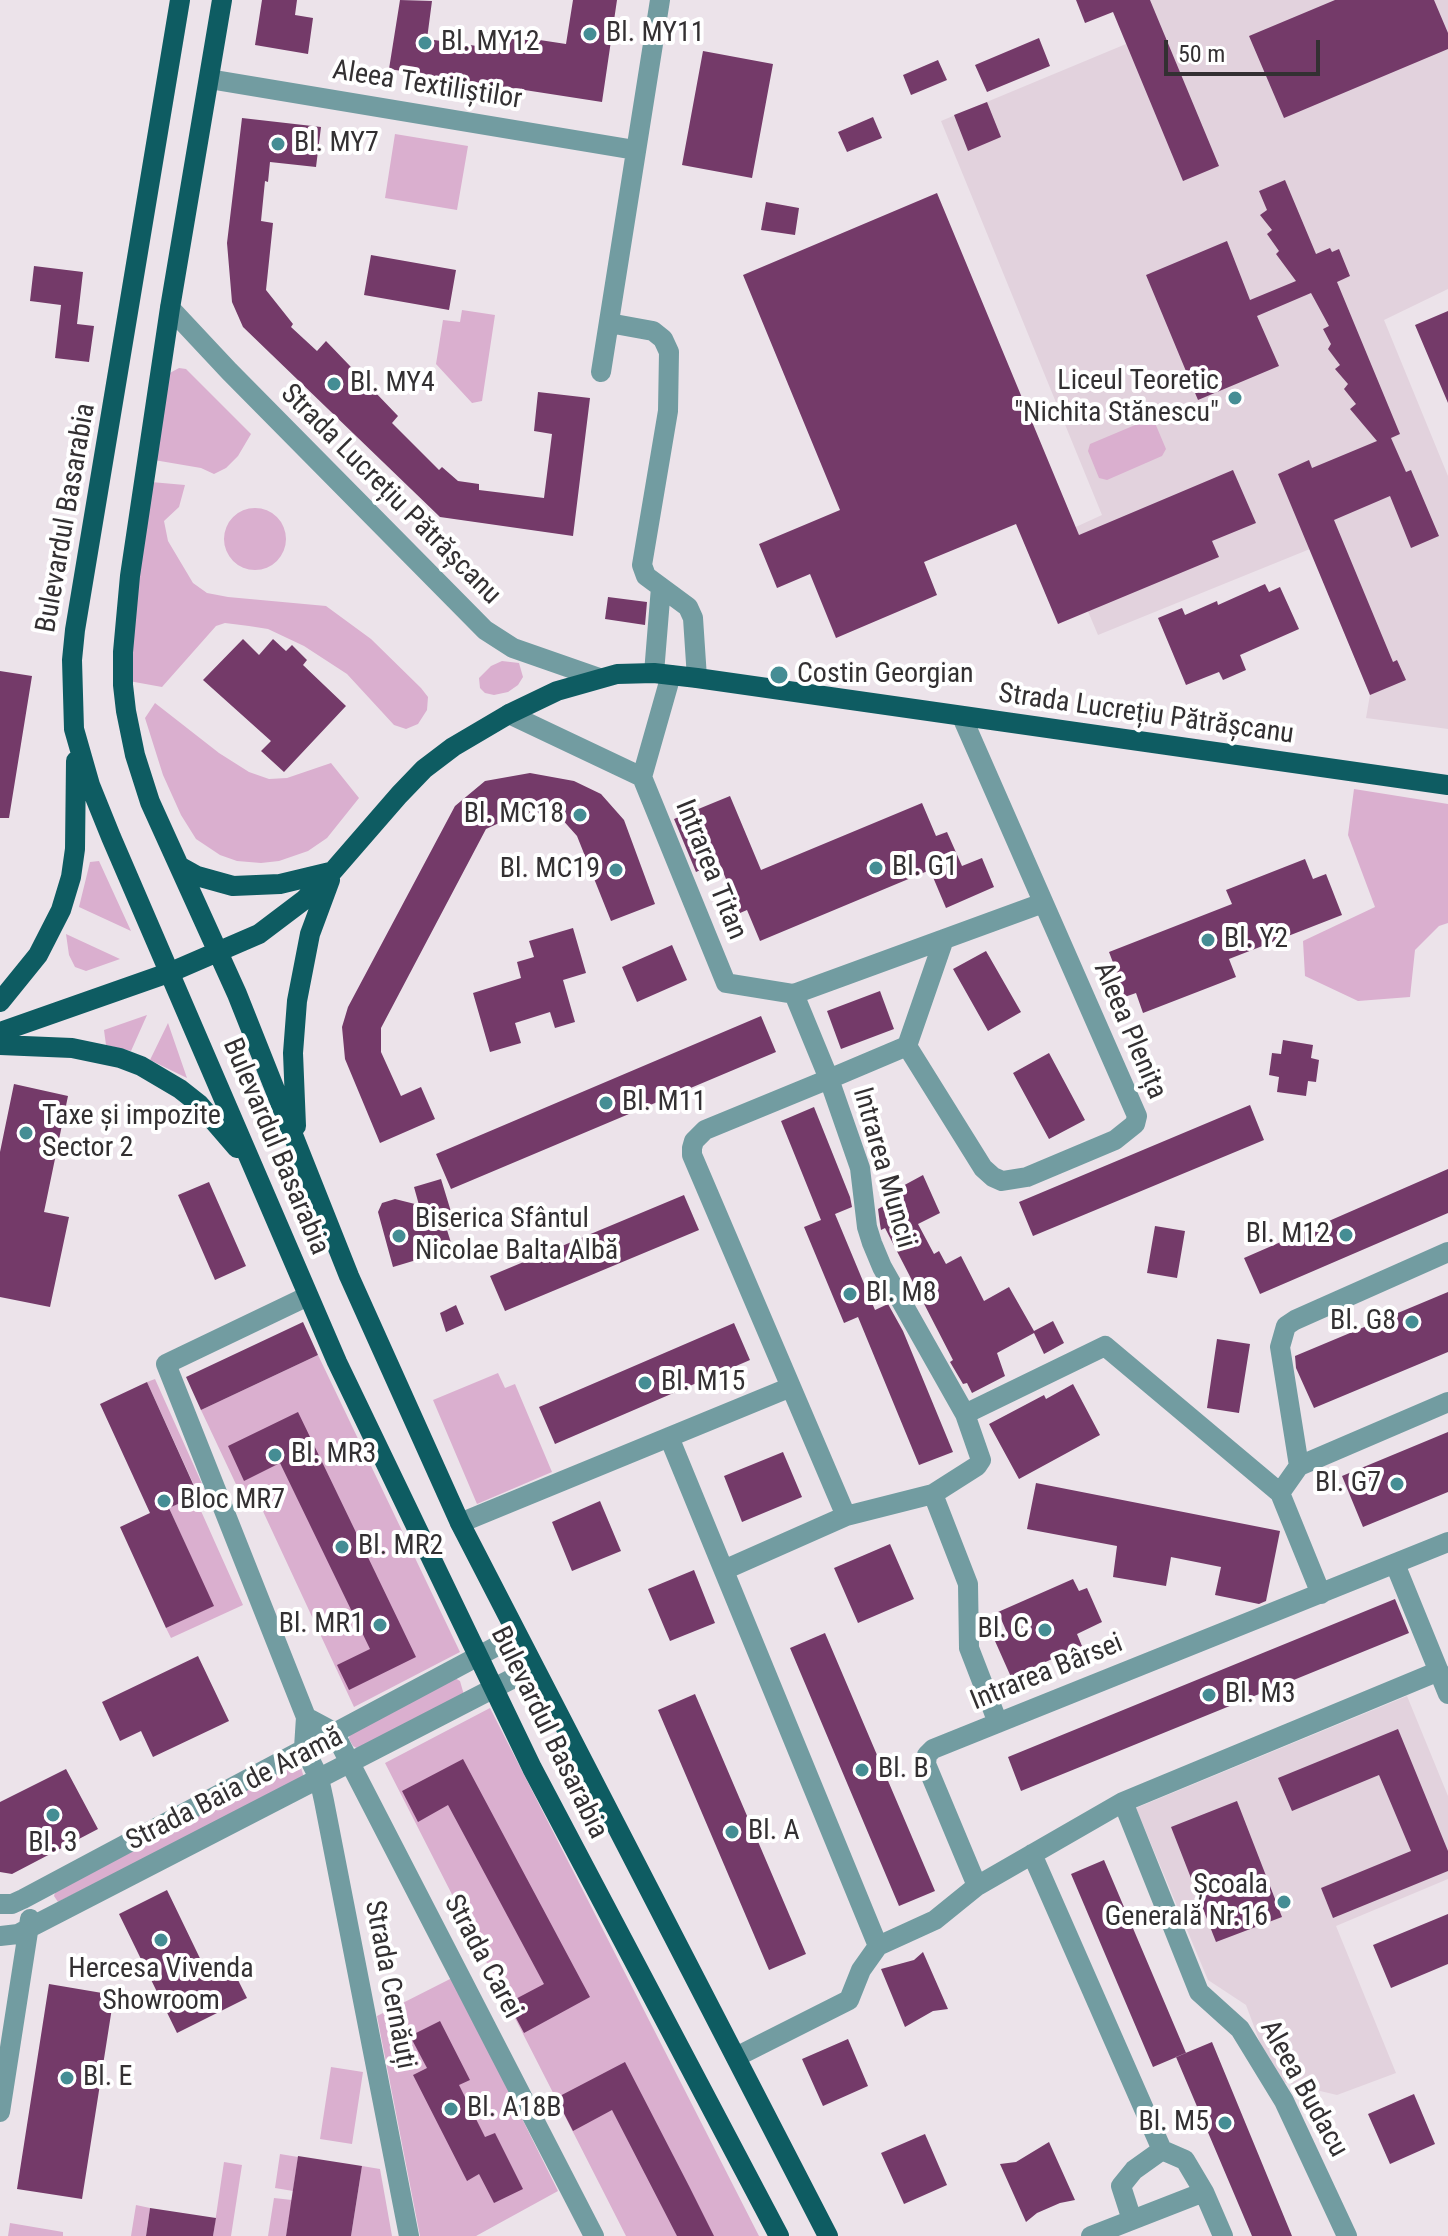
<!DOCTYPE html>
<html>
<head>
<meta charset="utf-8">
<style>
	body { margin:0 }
	#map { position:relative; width:1448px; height:2236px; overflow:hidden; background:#ece3ea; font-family:"Roboto Condensed",sans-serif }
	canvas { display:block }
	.scale { position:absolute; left:1164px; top:40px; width:156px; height:36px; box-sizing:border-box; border:4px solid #333032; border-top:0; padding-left:10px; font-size:24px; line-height:28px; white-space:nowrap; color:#333032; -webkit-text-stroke:6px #fff; paint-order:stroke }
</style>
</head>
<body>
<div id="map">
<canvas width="1448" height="2236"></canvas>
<div class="scale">50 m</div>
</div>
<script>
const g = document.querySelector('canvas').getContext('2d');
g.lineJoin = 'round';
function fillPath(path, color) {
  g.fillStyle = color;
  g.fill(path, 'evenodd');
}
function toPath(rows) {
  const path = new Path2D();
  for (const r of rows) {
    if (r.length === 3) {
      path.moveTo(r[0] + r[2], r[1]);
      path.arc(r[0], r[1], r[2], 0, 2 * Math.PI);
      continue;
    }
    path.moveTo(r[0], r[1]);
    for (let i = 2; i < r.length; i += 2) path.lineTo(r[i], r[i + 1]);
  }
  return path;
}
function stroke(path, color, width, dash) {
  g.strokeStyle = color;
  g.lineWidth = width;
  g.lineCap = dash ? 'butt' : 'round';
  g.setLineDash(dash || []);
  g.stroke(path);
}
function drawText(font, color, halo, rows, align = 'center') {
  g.font = font + ' "Roboto Condensed",sans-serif';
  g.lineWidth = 8;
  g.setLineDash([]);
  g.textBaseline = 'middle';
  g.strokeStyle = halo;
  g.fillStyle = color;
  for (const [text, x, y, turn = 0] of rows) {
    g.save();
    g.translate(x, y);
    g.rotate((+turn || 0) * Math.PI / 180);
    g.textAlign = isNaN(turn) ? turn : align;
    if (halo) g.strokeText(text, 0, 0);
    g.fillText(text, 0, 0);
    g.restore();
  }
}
fillPath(toPath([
	[1115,0,1448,0,1448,289,1384,320,1448,476,1448,729,1366,718,1370,695,1310,549,1098,635,1056,536,1102,515,941,121,1126,44,1118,24,1123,22],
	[1407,1696,1448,1796,1448,1879,1336,1926,1396,2073,1337,2095,1274,2080,1246,2005,1208,1980,1136,1808]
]), '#e2d2dd');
fillPath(toPath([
	[395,134,468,146,457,210,385,198],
	[462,310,495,315,482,401,472,403,436,364,443,320,460,322],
	[179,368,186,369,251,434,238,456,226,468,214,474,201,468,154,460,168,374],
	[1147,420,1155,423,1166,449,1162,456,1107,480,1099,478,1088,451,1090,444],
	[151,482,185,485,179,507,164,521,168,541,193,583,207,593,228,597,326,606,371,639,421,688,428,697,427,710,418,724,406,729,394,725,347,674,304,646,268,629,249,626,225,623,216,626,162,687,129,681,127,670],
	[255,539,31],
	[502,661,519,663,523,677,518,685,508,692,494,695,485,693,480,688,479,678,491,666],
	[155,703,219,753,249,772,269,779,287,778,331,763,359,798,327,838,308,851,279,861,261,863,237,861,220,855,196,839,181,815,163,775,145,718],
	[1354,789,1448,804,1448,923,1439,926,1415,950,1410,997,1358,1001,1305,976,1303,941,1375,907,1348,835],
	[99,861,131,931,79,907,90,862],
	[66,934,120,959,86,971,75,967,69,955],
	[147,1015,131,1051,106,1045,104,1030],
	[168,1023,187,1078,150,1060],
	[318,1355,460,1652,354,1707,254,1492,242,1497,201,1410],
	[498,1373,505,1388,515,1384,552,1472,477,1504,433,1400],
	[155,1379,212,1506,201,1511,243,1605,171,1638,166,1628,213,1606,169,1508,198,1494,147,1382],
	[455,1678,460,1681,464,1695,358,1749,353,1746,349,1739,350,1732],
	[490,1708,759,2236,626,2236,385,1763],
	[295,1761,300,1764,304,1778,58,1902,54,1896,56,1889],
	[452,1978,558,2191,476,2236,420,2236,377,2016],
	[331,2067,363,2072,352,2144,320,2139],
	[280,2154,298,2157,293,2191,275,2188],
	[224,2162,242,2165,231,2236,213,2236],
	[362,2166,380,2169,392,2236,351,2236],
	[274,2198,292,2200,286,2236,268,2236],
	[136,2205,150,2208,146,2236,131,2236],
	[10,2223,63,2232,63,2236,8,2236]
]), '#daafcf');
fillPath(toPath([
	[262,0,297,0,295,15,313,18,308,54,255,45],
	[400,0,432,1,427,39,484,47,487,32,566,44,573,0,617,0,602,102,389,69],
	[1076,0,1150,0,1219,166,1183,181,1113,12,1085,23],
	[1335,0,1434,0,1448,33,1448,49,1284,118,1249,36],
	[1039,38,1050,66,987,92,975,65],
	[703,51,773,64,752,178,682,165],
	[938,60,947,80,911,95,903,75],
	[987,102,1001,137,968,151,954,115],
	[873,117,882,138,847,152,838,132],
	[242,118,321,127,316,167,270,162,268,182,265,181,261,221,273,223,266,290,293,324,291,327,317,351,326,341,398,416,392,423,439,470,442,467,458,481,479,484,479,490,544,498,552,434,534,431,538,392,590,398,573,536,440,517,243,327,232,302,227,243],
	[1285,180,1316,254,1330,248,1332,252,1339,249,1350,276,1337,282,1400,434,1391,438,1406,472,1411,470,1439,536,1411,548,1390,496,1334,520,1393,662,1397,660,1406,680,1370,695,1278,474,1309,460,1312,468,1377,441,1350,409,1356,404,1344,389,1348,384,1335,369,1340,365,1328,349,1331,344,1323,329,1329,326,1311,293,1257,316,1279,366,1198,400,1146,275,1227,241,1250,300,1296,281,1276,254,1279,251,1267,234,1272,230,1260,215,1267,210,1259,191],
	[937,193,1079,535,1233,470,1256,523,1212,541,1219,557,1058,624,1016,524,924,562,937,595,836,638,810,574,777,588,759,544,840,510,743,275],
	[766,202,799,208,795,235,761,230],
	[371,255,456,270,449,310,364,295],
	[34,266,83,272,77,324,94,326,89,362,55,358,61,305,30,301],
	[1448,311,1448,403,1415,325],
	[1265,584,1269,592,1280,587,1299,629,1240,655,1246,670,1223,680,1219,672,1186,685,1158,618,1182,608,1185,615,1217,601,1218,605],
	[608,597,647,602,645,625,605,619],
	[243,639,259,655,273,639,286,651,292,645,307,660,303,665,346,706,284,772,261,751,271,741,203,680],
	[0,671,32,676,9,818,0,818],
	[530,773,574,781,601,794,624,820,655,904,611,921,577,836,560,817,521,813,486,829,381,1028,381,1052,401,1096,421,1087,435,1119,380,1143,345,1059,342,1027,348,1007,455,806,485,781],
	[730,796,761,870,922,803,936,836,947,832,962,866,982,858,994,887,946,908,930,870,760,941,747,910,740,913,719,862,696,872,674,819],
	[1305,859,1313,879,1326,874,1342,915,1229,959,1236,977,1143,1013,1136,993,1116,1000,1110,985,1120,981,1109,952,1232,904,1226,890],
	[573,928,586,973,563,980,575,1022,555,1028,550,1012,515,1023,521,1043,490,1052,473,993,521,978,517,962,534,957,529,941],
	[672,945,687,980,637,1002,622,967],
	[986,951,1021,1012,988,1031,953,969],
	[880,991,894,1029,841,1049,827,1011],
	[761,1016,776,1052,451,1189,436,1154],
	[1283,1040,1313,1045,1311,1058,1319,1060,1316,1082,1308,1081,1306,1096,1277,1092,1279,1077,1269,1075,1272,1053,1281,1054],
	[1049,1053,1085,1120,1049,1139,1013,1073],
	[14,1084,68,1096,44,1212,69,1217,50,1307,0,1297,0,1152],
	[1250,1105,1264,1140,1033,1236,1019,1202],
	[814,1107,850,1197,852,1207,835,1214,875,1310,888,1304,903,1331,953,1452,919,1465,858,1317,844,1323,804,1227,821,1220,781,1121],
	[1448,1169,1448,1213,1260,1294,1244,1258],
	[923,1175,940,1213,918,1224,934,1254,939,1251,946,1264,961,1256,984,1301,1009,1287,1034,1331,1053,1321,1064,1343,1044,1354,1034,1333,997,1353,1005,1376,972,1393,967,1383,963,1384,950,1362,953,1360,885,1228,881,1230,880,1224,878,1209,903,1195,899,1188],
	[441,1179,456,1228,447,1230,453,1249,393,1267,378,1212,382,1203,395,1199,419,1205,414,1187],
	[209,1182,246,1266,215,1280,178,1195],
	[684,1195,699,1230,505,1311,490,1276],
	[1155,1226,1185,1231,1177,1278,1147,1273],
	[1448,1292,1448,1352,1314,1408,1296,1368,1295,1356],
	[456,1305,464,1324,446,1332,440,1313],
	[303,1322,318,1355,201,1410,186,1377],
	[734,1323,750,1360,555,1444,539,1407],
	[1217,1339,1250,1344,1239,1413,1207,1408],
	[147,1382,198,1495,169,1508,214,1606,166,1628,120,1527,150,1513,100,1404],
	[1073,1384,1100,1435,1019,1479,989,1424,1044,1395,1046,1399],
	[298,1412,416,1657,349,1690,337,1665,370,1649,280,1463,244,1481,228,1446],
	[1448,1432,1448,1492,1363,1527,1342,1476],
	[783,1452,802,1497,742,1522,724,1476],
	[1036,1483,1280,1531,1266,1601,1259,1604,1215,1595,1221,1567,1171,1557,1166,1586,1113,1577,1117,1546,1027,1529],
	[600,1501,621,1551,572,1571,552,1522],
	[890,1544,914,1599,858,1623,834,1568],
	[694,1570,715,1623,670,1641,648,1589],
	[1073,1579,1079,1591,1087,1588,1102,1622,1077,1634,1082,1646,1011,1677,995,1641,1008,1635,998,1612],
	[1395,1599,1409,1633,1021,1791,1008,1757],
	[825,1633,935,1891,899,1906,790,1648],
	[198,1656,229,1721,153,1757,141,1731,120,1741,102,1702],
	[695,1694,806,1954,769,1970,658,1710],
	[1398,1729,1448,1851,1448,1871,1333,1918,1321,1888,1411,1851,1379,1775,1292,1811,1278,1778],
	[463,1759,590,1997,524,2033,508,2003,544,1984,448,1805,418,1822,402,1791],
	[66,1769,98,1829,12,1874,0,1872,0,1802],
	[1237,1801,1282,1917,1216,1942,1171,1827],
	[1104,1860,1186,2053,1153,2067,1071,1874],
	[167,1890,209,1977,231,1966,247,1998,177,2033,119,1914],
	[1448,1914,1448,1964,1391,1988,1373,1945],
	[923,1952,948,2009,933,2011,905,2027,881,1969,914,1960],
	[49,1984,114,1995,82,2199,17,2189],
	[440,2021,470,2080,459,2085,485,2137,495,2133,523,2189,494,2203,479,2174,467,2181,413,2075,427,2068,410,2036],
	[848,2039,868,2086,823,2106,802,2059],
	[1212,2042,1292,2236,1252,2236,1176,2057],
	[625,2062,689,2186,714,2236,677,2236,612,2110,573,2131,556,2098],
	[1414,2094,1435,2144,1390,2164,1368,2114],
	[925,2134,947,2185,904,2204,881,2153],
	[1049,2142,1075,2200,1060,2203,1037,2213,1026,2222,1000,2164,1016,2162],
	[298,2156,362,2166,351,2236,286,2236],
	[150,2208,216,2218,213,2236,146,2236]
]), '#743a69');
stroke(toPath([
	[209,79,635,150],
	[170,308,229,371,485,630,513,648,599,678],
	[609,323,653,331,663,339,669,352,668,411,642,565,646,576,688,607,693,618,697,678],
	[601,372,660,0],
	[654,673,661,587],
	[671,675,642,777,726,983,794,994,829,1079,907,1046,944,939],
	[509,714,642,777],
	[794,994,1043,903],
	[907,1046,983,1168,993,1177,1002,1181,1027,1177,1115,1140,1135,1124,1137,1116,962,717],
	[829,1079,860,1168,867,1227,872,1243,882,1267,965,1414,981,1460,977,1466,933,1494,846,1516,692,1155,692,1148,694,1141,705,1130,829,1079],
	[308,1296,166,1364,306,1717,304,1748,319,1778,324,1801,409,2236],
	[965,1414,1105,1346,1280,1493,1321,1594],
	[669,1437,878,1946],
	[1299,1466,1280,1347,1286,1326,1295,1320,1448,1252],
	[1280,1493,1299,1466,1448,1402],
	[933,1494,968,1584,969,1648,998,1723],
	[460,1523,791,1387],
	[1395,1564,1448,1694],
	[724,1570,846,1516],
	[306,1717,334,1732,594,2236],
	[1123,1802,1199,1992,1240,2029,1284,2101,1347,2236],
	[1032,1854,1162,2150,1185,2160,1204,2192,1223,2236],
	[977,1886,926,1764,927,1755,933,1749,1448,1542],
	[0,1904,12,1904,23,1899,516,1636],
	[0,1936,18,1934,29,1928,533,1668],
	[736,2057,849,2000,861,1970,878,1946,935,1920,977,1886,1123,1802,1439,1671],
	[0,2112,30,1919],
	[1132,2220,1121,2186,1134,2170,1162,2150],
	[1091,2236,1204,2192]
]), '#729ca1', 20);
stroke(toPath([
	[180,0,75,630,72,660,74,729,90,785,111,837,337,1362,532,1768,779,2236],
	[222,0,170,308,130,576,123,652,123,685,126,711,135,755,150,802,237,994,349,1276,460,1523,828,2236],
	[179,866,197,876,233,886,280,884,330,872],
	[0,1002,38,955,61,910,71,877,75,849,76,761],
	[0,1032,171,972,259,934,304,900,333,871,399,795,424,769,453,747,509,714,557,691,617,674,654,673,697,678,1448,785],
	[0,1045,72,1048,120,1058,141,1066,180,1089,199,1104,237,1148],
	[296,1126,293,1053,297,1001,310,934,330,880]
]), '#0e5c62', 20);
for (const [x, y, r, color] of [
	[590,34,8,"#458d94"],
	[425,43,8,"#458d94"],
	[278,144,8,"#458d94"],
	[334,384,8,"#458d94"],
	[1235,398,8,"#458d94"],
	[779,675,10,"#458d94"],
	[580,815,8,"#458d94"],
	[876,868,8,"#458d94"],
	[616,870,8,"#458d94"],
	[1208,940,8,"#458d94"],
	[606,1103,8,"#458d94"],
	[26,1133,8,"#458d94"],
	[1346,1235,8,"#458d94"],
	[399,1236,8,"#458d94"],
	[850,1294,8,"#458d94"],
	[1412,1322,8,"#458d94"],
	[645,1383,8,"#458d94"],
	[275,1455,8,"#458d94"],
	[1397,1484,8,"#458d94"],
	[164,1501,8,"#458d94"],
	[342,1547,8,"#458d94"],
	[380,1625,8,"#458d94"],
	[1045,1630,8,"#458d94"],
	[1209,1695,8,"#458d94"],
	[862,1770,8,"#458d94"],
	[53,1815,8,"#458d94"],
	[732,1832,8,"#458d94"],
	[1284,1902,8,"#458d94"],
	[161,1940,8,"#458d94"],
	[67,2078,8,"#458d94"],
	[451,2109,8,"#458d94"],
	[1225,2123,8,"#458d94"]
]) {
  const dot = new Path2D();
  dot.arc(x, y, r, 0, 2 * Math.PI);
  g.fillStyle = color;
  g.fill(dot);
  stroke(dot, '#fff', 3);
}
drawText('28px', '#333032', '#fff', [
	["Bl. MY11",606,34],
	["Bl. MY12",441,43],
	["Bl. MY7",294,144],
	["Liceul Teoretic",1219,382,"right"],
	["\"Nichita Stănescu\"",1219,414,"right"],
	["Bl. MY4",350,384],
	["Costin Georgian",797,675],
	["Bl. MC18",564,815,"right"],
	["Bl. G1",892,868],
	["Bl. MC19",600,870,"right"],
	["Bl. Y2",1224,940],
	["Bl. M11",622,1103],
	["Taxe și impozite",42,1117],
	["Sector 2",42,1149],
	["Biserica Sfântul",415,1220],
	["Nicolae Balta Albă",415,1252],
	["Bl. M12",1330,1235,"right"],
	["Bl. M8",866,1294],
	["Bl. G8",1396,1322,"right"],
	["Bl. M15",661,1383],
	["Bl. MR3",291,1455],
	["Bl. G7",1381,1484,"right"],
	["Bloc MR7",180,1501],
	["Bl. MR2",358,1547],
	["Bl. MR1",364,1625,"right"],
	["Bl. C",1029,1630,"right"],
	["Bl. M3",1225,1695],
	["Bl. B",878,1770],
	["Bl. A",748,1832],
	["Bl. 3",53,1844,"center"],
	["Școala",1268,1886,"right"],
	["Generală Nr.16",1268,1918,"right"],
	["Hercesa Vivenda",161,1970,"center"],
	["Showroom",161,2002,"center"],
	["Bl. E",83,2078],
	["Bl. A18B",467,2109],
	["Bl. M5",1209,2123,"right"]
], 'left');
drawText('28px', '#333032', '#fff', [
	["Aleea Textiliștilor",427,86,9],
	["Strada Lucrețiu Pătrășcanu",390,495,45],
	["Bulevardul Basarabia",67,518,-80],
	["Strada Lucrețiu Pătrășcanu",1146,715,8],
	["Intrarea Titan",710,870,68],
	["Aleea Plenița",1129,1031,67],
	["Bulevardul Basarabia",275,1147,67],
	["Intrarea Muncii",883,1168,74],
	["Intrarea Bârsei",1047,1673,-22],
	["Bulevardul Basarabia",548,1733,64],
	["Strada Baia de Aramă",235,1790,-27],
	["Strada Carei",482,1957,62],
	["Strada Cernăuți",389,1985,79],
	["Aleea Budacu",1303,2089,61]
]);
</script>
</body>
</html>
